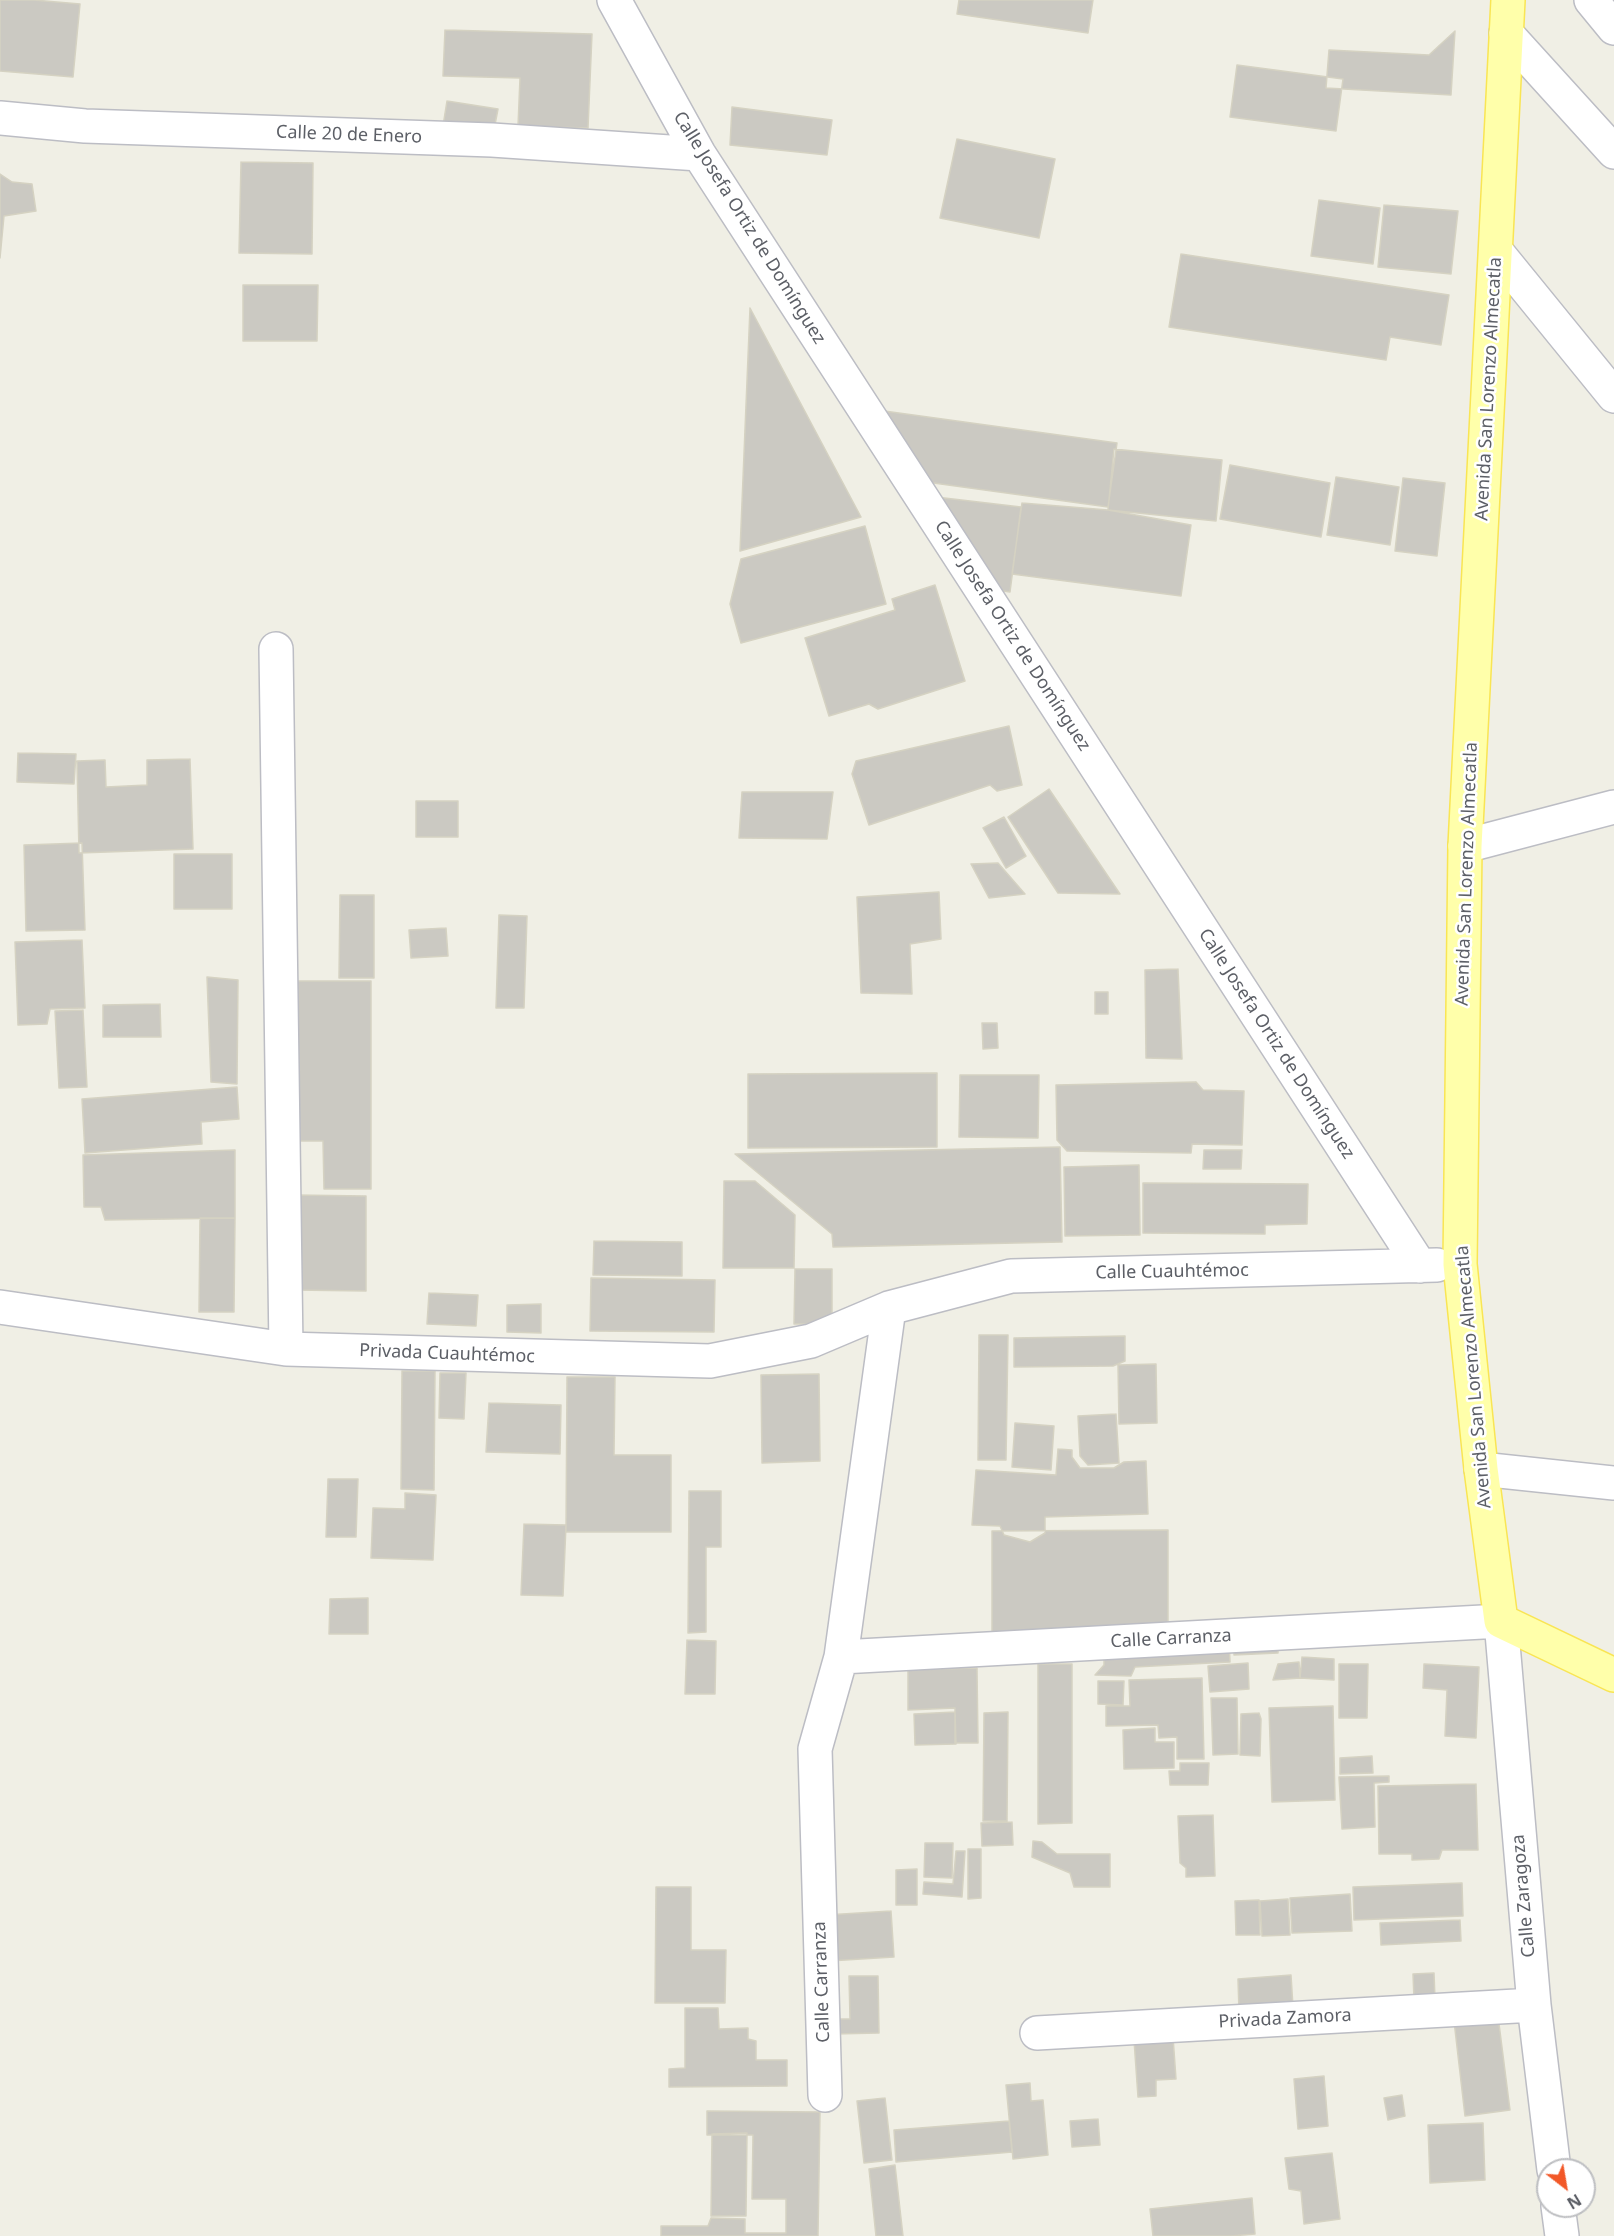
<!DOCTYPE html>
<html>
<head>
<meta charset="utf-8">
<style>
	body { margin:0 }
	#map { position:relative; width:1614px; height:2236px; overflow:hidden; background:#f0efe5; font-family:"Noto Sans",sans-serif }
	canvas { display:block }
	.north { position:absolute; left:1536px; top:2158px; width:60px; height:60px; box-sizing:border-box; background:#fff; border:2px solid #bebfc2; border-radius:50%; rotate:149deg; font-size:16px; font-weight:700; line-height:24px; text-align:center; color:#5c5f66 }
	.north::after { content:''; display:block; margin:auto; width:21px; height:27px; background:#f25828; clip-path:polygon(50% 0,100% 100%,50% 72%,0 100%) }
</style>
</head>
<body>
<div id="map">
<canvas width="1614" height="2236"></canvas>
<div class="north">N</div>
</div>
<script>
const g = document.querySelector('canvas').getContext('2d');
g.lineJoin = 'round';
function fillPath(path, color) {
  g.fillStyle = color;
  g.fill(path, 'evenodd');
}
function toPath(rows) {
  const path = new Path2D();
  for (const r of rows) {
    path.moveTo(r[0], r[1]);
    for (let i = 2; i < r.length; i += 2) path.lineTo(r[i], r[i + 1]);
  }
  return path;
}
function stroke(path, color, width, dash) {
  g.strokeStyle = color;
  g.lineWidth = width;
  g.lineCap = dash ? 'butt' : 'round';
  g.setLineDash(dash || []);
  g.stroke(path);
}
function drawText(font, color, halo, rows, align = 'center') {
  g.font = font + ' "Noto Sans",sans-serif';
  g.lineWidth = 5;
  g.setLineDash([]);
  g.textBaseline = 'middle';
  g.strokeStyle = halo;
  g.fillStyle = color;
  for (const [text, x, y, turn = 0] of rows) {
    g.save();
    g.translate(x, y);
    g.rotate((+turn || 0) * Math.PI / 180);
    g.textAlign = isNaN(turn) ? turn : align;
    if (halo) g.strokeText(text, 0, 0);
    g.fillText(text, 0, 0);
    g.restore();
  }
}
const building = toPath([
	[0,0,34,0,80,4,73,77,0,71,0,0],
	[959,0,1093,0,1088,33,957,14,959,0],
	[445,30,592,34,588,128,518,126,520,78,443,76,445,30],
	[1455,31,1451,95,1326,88,1329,50,1429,55,1455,31],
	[1237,65,1343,79,1336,131,1230,117,1237,65],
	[447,101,498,109,492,140,442,132,447,101],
	[732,107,832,120,827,155,730,145,732,107],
	[957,139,1055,159,1039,238,940,218,957,139],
	[241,162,313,163,312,254,239,253,241,162],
	[0,174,12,182,32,184,36,211,4,216,0,258,0,174],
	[1319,200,1380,208,1373,264,1311,256,1319,200],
	[1384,205,1458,211,1451,274,1378,267,1384,205],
	[1181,254,1449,295,1441,345,1390,337,1386,360,1169,327,1181,254],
	[243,285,318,285,317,341,243,341,243,285],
	[750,308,861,517,740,551,750,308],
	[877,410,1117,443,1108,507,919,481,877,410],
	[1114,449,1222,460,1216,521,1108,510,1114,449],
	[1230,465,1330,483,1321,537,1220,519,1230,465],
	[1336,477,1399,487,1390,545,1327,535,1336,477],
	[1403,478,1445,483,1437,556,1395,551,1403,478],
	[936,497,1021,507,1010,592,989,589,936,497],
	[1022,503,1108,510,1191,525,1181,596,1012,574,1022,503],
	[865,526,886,604,741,643,730,604,741,559,865,526],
	[935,585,965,681,878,709,869,704,829,716,805,638,895,610,892,599,935,585],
	[1009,726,1022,785,997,791,990,785,869,825,852,774,856,761,1009,726],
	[18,753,76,754,74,784,17,782,18,753],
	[190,759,193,849,79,853,77,761,105,760,106,787,147,785,147,760,190,759],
	[1049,789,1120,894,1058,893,1008,817,1049,789],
	[742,792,833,792,827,839,739,838,742,792],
	[416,801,458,801,458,837,416,837,416,801],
	[1004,817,1026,856,1006,868,983,828,1004,817],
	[82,843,85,930,26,931,24,845,82,843],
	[174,854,232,854,232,909,174,909,174,854],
	[998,863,1025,894,989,898,971,864,998,863],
	[939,892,941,939,910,944,912,994,861,993,857,897,939,892],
	[340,895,374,895,374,978,339,978,340,895],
	[499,915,527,916,524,1008,496,1008,499,915],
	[446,928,448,956,411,958,409,930,446,928],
	[82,940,85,1008,50,1009,47,1024,18,1025,15,942,82,940],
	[1178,969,1182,1059,1146,1058,1145,970,1178,969],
	[207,977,238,980,237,1084,211,1082,207,977],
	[295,981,371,981,371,1189,324,1189,323,1141,295,1141,295,981],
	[1095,992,1108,992,1108,1014,1095,1014,1095,992],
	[160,1004,161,1037,103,1037,103,1005,160,1004],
	[83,1010,87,1087,59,1088,55,1011,83,1010],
	[982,1023,997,1023,998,1048,983,1049,982,1023],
	[937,1073,937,1147,748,1148,748,1074,937,1073],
	[960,1075,1039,1075,1038,1138,959,1137,960,1075],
	[1196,1082,1203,1090,1244,1091,1242,1145,1192,1144,1191,1153,1067,1151,1057,1140,1056,1085,1196,1082],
	[237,1087,239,1119,201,1122,202,1144,85,1153,82,1099,237,1087],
	[1060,1147,1062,1242,833,1247,832,1234,735,1154,1060,1147],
	[235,1150,235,1218,105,1220,101,1207,84,1207,83,1155,235,1150],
	[1204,1150,1242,1150,1241,1169,1203,1169,1204,1150],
	[1139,1165,1140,1235,1065,1236,1064,1167,1139,1165],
	[724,1181,755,1181,795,1215,794,1268,723,1268,724,1181],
	[1143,1183,1308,1184,1307,1224,1265,1225,1265,1234,1143,1233,1143,1183],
	[294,1195,366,1196,366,1291,293,1290,294,1195],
	[200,1218,235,1218,234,1312,199,1312,200,1218],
	[594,1241,682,1242,682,1276,593,1275,594,1241],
	[795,1269,832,1269,832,1324,794,1324,795,1269],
	[591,1278,715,1280,714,1332,590,1331,591,1278],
	[429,1293,478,1295,476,1326,427,1324,429,1293],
	[541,1304,541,1333,507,1332,507,1305,541,1304],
	[979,1335,1008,1335,1006,1460,978,1460,979,1335],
	[1125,1336,1125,1361,1113,1366,1014,1367,1014,1338,1125,1336],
	[1156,1364,1157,1423,1119,1424,1118,1365,1156,1364],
	[402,1371,435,1371,434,1490,401,1489,402,1371],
	[440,1373,466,1373,464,1419,439,1418,440,1373],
	[819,1374,820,1461,762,1463,761,1375,819,1374],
	[567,1377,615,1377,614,1455,671,1455,671,1532,566,1532,567,1377],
	[489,1403,561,1405,560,1454,486,1452,489,1403],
	[1116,1414,1119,1463,1088,1465,1080,1456,1078,1416,1116,1414],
	[1015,1423,1054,1426,1051,1470,1012,1467,1015,1423],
	[1058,1449,1072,1450,1072,1457,1080,1468,1114,1468,1124,1462,1146,1461,1148,1514,1045,1517,1045,1533,1030,1542,1004,1535,1000,1526,972,1525,976,1470,1056,1475,1058,1449],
	[328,1479,358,1479,356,1537,326,1537,328,1479],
	[689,1491,721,1491,721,1547,706,1547,706,1632,688,1633,689,1491],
	[405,1493,436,1495,433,1560,371,1558,373,1508,405,1509,405,1493],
	[524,1524,566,1525,563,1596,521,1595,524,1524],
	[1168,1530,1168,1631,992,1632,992,1531,1168,1530],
	[368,1598,368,1634,329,1634,330,1599,368,1598],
	[1278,1636,1278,1653,1234,1655,1234,1640,1278,1636],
	[1229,1639,1230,1662,1135,1667,1131,1676,1095,1675,1104,1665,1104,1644,1229,1639],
	[687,1640,716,1641,715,1694,685,1694,687,1640],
	[1302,1657,1334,1659,1334,1680,1300,1678,1302,1657],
	[1299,1662,1300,1678,1273,1680,1278,1664,1299,1662],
	[1248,1663,1249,1689,1210,1692,1208,1666,1248,1663],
	[1038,1664,1072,1664,1072,1823,1038,1824,1038,1664],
	[1339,1664,1368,1664,1367,1718,1339,1718,1339,1664],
	[1424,1664,1479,1667,1476,1738,1445,1736,1447,1690,1423,1688,1424,1664],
	[977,1668,978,1743,955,1743,955,1708,908,1710,908,1670,977,1668],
	[1202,1678,1204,1759,1177,1759,1177,1737,1159,1738,1158,1725,1106,1726,1106,1706,1130,1706,1129,1680,1202,1678],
	[1098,1681,1124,1681,1123,1705,1098,1704,1098,1681],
	[1211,1698,1237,1698,1238,1754,1213,1755,1211,1698],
	[1333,1706,1335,1800,1272,1802,1269,1708,1333,1706],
	[955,1712,956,1744,915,1745,914,1714,955,1712],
	[1008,1712,1007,1821,983,1821,984,1713,1008,1712],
	[1259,1713,1261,1719,1260,1756,1240,1755,1241,1714,1259,1713],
	[1155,1728,1155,1742,1174,1742,1174,1768,1124,1769,1123,1730,1155,1728],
	[1372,1756,1373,1773,1340,1774,1340,1758,1372,1756],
	[1180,1763,1209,1763,1208,1785,1170,1785,1169,1771,1180,1771,1180,1763],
	[1389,1776,1389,1782,1374,1783,1375,1827,1342,1829,1339,1777,1389,1776],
	[1476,1784,1478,1850,1442,1850,1439,1859,1412,1860,1412,1854,1379,1854,1378,1786,1476,1784],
	[1213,1815,1215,1876,1186,1877,1186,1868,1180,1863,1178,1816,1213,1815],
	[1012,1822,1013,1845,982,1846,981,1823,1012,1822],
	[1033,1841,1042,1842,1057,1854,1110,1854,1110,1887,1074,1887,1070,1873,1032,1857,1033,1841],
	[925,1843,953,1843,952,1878,924,1877,925,1843],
	[968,1849,981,1849,981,1898,968,1899,968,1849],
	[956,1851,965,1851,962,1897,923,1894,924,1882,953,1884,956,1851],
	[917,1869,917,1905,896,1905,896,1870,917,1869],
	[1462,1883,1463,1916,1354,1920,1353,1887,1462,1883],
	[656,1887,691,1887,691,1950,726,1950,725,2003,655,2003,656,1887],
	[1350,1894,1352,1931,1292,1933,1290,1898,1350,1894],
	[1288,1899,1290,1935,1262,1936,1260,1901,1288,1899],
	[1259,1900,1260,1935,1236,1935,1235,1901,1259,1900],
	[891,1911,894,1957,829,1961,826,1915,891,1911],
	[1460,1920,1461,1941,1381,1945,1380,1923,1460,1920],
	[1434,1973,1435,1999,1414,1999,1413,1974,1434,1973],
	[1291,1975,1293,2007,1239,2012,1238,1979,1291,1975],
	[849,1976,878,1976,879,2033,833,2034,833,2019,850,2019,849,1976],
	[685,2008,718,2008,719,2029,748,2028,748,2039,756,2041,756,2060,787,2060,787,2086,669,2087,669,2069,685,2068,685,2008],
	[1498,2016,1510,2110,1465,2116,1454,2021,1498,2016],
	[1173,2037,1176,2079,1156,2080,1156,2096,1138,2097,1134,2040,1173,2037],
	[1324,2076,1328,2126,1298,2129,1294,2079,1324,2076],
	[1030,2083,1031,2101,1043,2100,1048,2155,1013,2159,1006,2085,1030,2083],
	[1402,2095,1405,2116,1388,2120,1384,2098,1402,2095],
	[885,2098,892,2160,864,2163,857,2101,885,2098],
	[707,2111,820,2112,818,2236,661,2236,661,2226,708,2226,711,2218,745,2219,745,2233,786,2233,786,2199,752,2199,753,2135,707,2135,707,2111],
	[1098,2119,1100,2145,1072,2147,1070,2121,1098,2119],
	[1009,2121,1012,2152,896,2162,894,2130,1009,2121],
	[1483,2123,1485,2180,1430,2183,1428,2125,1483,2123],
	[747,2133,746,2216,711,2216,712,2134,747,2133],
	[1332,2153,1340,2219,1304,2224,1301,2191,1289,2189,1285,2158,1332,2153],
	[895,2165,903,2236,876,2236,869,2169,895,2165],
	[1252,2198,1255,2234,1231,2236,1153,2236,1150,2209,1252,2198]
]);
fillPath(building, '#cbc9c2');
stroke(building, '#d5d2c2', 1.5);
const minor = toPath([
	[614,0,699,154,1420,1266],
	[1591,0,1614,28],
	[1506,33,1614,152],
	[0,118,85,126,492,140,699,154],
	[1496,251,1614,396],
	[276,649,286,1349],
	[1465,846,1614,807],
	[0,1307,286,1349,710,1361,811,1341,889,1308,1011,1276,1437,1265],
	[1481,1469,1614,1483],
	[841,1657,1501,1621,1534,2005,1554,2170],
	[1037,2033,1534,2005],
	[825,2095,815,1749,841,1657,889,1308],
	[1558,2206,1562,2236]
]);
const major = toPath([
	[1508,0,1465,846,1460,1264,1481,1469,1501,1621,1614,1675]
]);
stroke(minor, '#bcbdc4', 36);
stroke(major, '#f9e554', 36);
stroke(minor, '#fff', 33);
stroke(major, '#ffa', 33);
drawText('18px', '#5c5f66', '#fff', [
	["Calle 20 de Enero",349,135,2],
	["Calle Josefa Ortiz de Domínguez",749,228,58],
	["Avenida San Lorenzo Almecatla",1489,389,-87],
	["Calle Josefa Ortiz de Domínguez",1012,636,57],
	["Avenida San Lorenzo Almecatla",1467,874,-88],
	["Calle Josefa Ortiz de Domínguez",1276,1044,57],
	["Calle Cuauhtémoc",1172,1272,-1],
	["Privada Cuauhtémoc",447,1354,2],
	["Avenida San Lorenzo Almecatla",1474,1377,-95],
	["Calle Carranza",1171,1639,-3],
	["Calle Zaragoza",1524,1896,-95],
	["Calle Carranza",822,1982,-92],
	["Privada Zamora",1285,2019,-3]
]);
</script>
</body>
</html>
